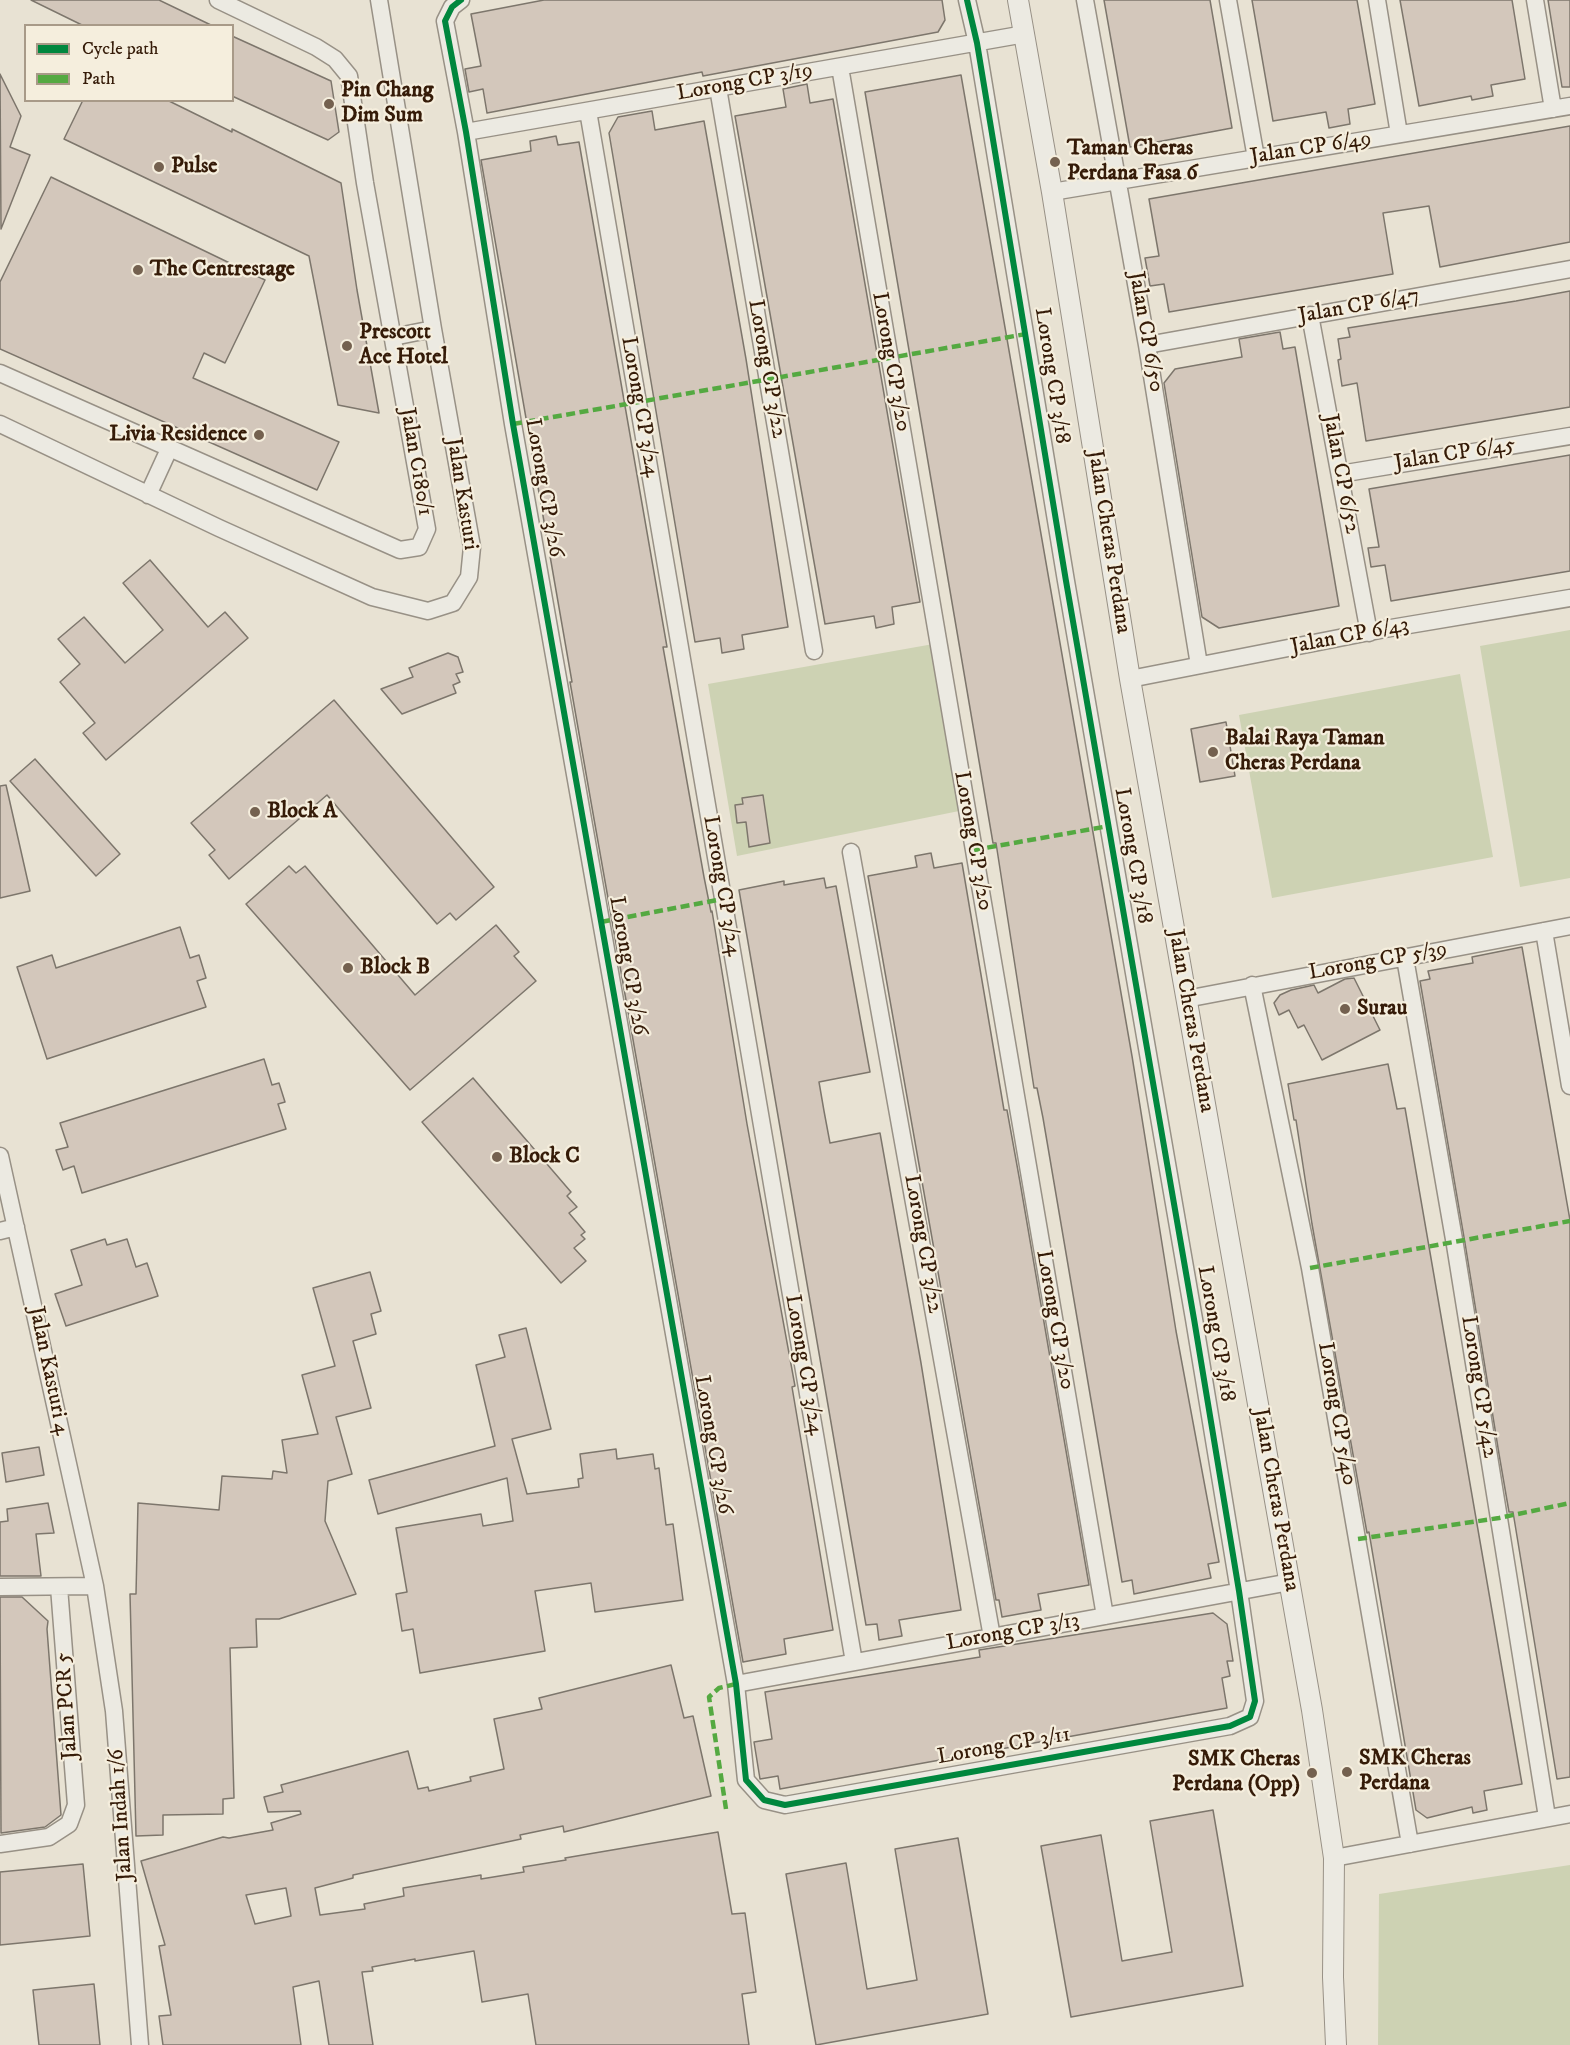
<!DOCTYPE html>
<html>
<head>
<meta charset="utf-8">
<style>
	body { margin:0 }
	#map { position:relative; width:1570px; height:2045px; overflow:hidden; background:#e8e2d3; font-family:"IM FELL DW Pica",serif }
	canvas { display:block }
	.legend { position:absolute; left:24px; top:24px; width:210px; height:78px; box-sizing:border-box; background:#f5eedd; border:2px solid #a89a88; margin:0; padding:8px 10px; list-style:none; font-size:18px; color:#351b08 }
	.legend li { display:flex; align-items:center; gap:12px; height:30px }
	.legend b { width:30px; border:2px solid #a89a88 }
</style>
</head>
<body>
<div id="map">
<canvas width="1570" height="2045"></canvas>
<ul class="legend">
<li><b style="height:8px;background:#00873e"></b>Cycle path</li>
<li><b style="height:8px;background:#54a941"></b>Path</li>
</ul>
</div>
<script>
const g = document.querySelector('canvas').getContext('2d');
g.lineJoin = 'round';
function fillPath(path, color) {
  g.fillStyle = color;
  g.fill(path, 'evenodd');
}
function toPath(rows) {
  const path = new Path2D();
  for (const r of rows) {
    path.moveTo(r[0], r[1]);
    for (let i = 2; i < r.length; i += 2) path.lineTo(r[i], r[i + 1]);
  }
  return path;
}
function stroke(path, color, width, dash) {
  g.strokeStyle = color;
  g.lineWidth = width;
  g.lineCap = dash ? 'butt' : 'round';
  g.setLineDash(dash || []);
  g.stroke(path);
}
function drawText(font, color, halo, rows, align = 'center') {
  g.font = font + ' "IM FELL DW Pica",serif';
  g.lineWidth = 4.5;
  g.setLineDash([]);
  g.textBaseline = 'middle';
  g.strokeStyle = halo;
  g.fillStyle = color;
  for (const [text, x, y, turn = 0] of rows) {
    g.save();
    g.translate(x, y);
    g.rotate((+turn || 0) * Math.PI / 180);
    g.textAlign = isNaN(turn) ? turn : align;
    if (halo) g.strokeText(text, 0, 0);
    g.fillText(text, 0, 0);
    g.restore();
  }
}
fillPath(toPath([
	[1570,630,1570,878,1520,887,1480,646],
	[939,643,964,810,737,856,708,684],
	[1460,674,1493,857,1272,898,1239,715],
	[1570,1865,1570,2045,1378,2045,1379,1894]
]), '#cdd2b3');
const building = toPath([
	[31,0,159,0,213,26,84,26,31,0],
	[544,0,942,0,945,20,938,32,703,76,702,72,487,113,483,89,469,92,465,69,481,66,471,14,544,0],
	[1104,0,1210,0,1232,128,1130,147,1104,0],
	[1252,0,1357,0,1375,104,1348,109,1350,124,1329,128,1326,112,1273,121,1252,0],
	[1400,0,1512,0,1525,79,1491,85,1493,96,1472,100,1471,96,1419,106,1400,0],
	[1548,0,1570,0,1570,87,1562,87,1548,0],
	[232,36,331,81,339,132,328,140,232,96,232,36],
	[0,74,21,116,10,147,30,155,1,229,0,74],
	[961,75,1132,1056,1176,1331,1219,1562,1208,1564,1211,1578,1134,1594,1132,1580,1122,1582,1043,1118,1037,1088,1034,1088,996,843,993,843,865,92,961,75],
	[807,84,810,103,833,99,920,602,892,607,894,624,876,628,874,616,825,624,735,116,786,107,783,89,807,84],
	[83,100,167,100,232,132,232,129,341,183,357,290,379,413,338,405,309,256,64,139,83,100],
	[652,111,655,130,704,121,746,359,788,627,742,635,744,649,722,653,720,638,695,642,609,133,618,117,652,111],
	[1570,126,1570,242,1440,267,1429,206,1383,213,1393,274,1169,312,1164,284,1150,286,1145,258,1159,256,1149,199,1570,126],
	[556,136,558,145,579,142,667,647,663,647,704,877,711,912,712,911,747,1124,795,1386,792,1387,833,1630,784,1639,786,1654,743,1662,591,802,570,682,572,682,481,160,531,151,530,141,556,136],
	[51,177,265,280,225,363,204,353,193,378,339,442,317,490,0,349,0,282,51,177],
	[1570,291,1570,407,1366,441,1357,383,1342,386,1338,360,1341,359,1338,339,1350,337,1348,328,1516,301,1570,291],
	[1280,332,1283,349,1295,347,1339,606,1219,628,1202,617,1164,383,1175,369,1242,357,1239,339,1280,332],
	[1570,455,1570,571,1391,601,1385,565,1371,567,1368,548,1379,547,1369,489,1570,455],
	[150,560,208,627,225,612,248,638,106,760,83,733,95,723,60,682,80,664,58,639,84,617,125,663,163,630,123,583,150,560],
	[448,653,458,657,463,672,456,674,460,682,453,685,456,693,402,714,381,689,413,677,409,668,448,653],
	[334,700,494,887,456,920,450,913,437,924,327,795,229,879,209,855,215,850,191,823,334,700],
	[1226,722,1235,776,1200,782,1191,729,1226,722],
	[35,759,120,854,96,876,10,781,35,759],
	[6,785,30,891,0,898,0,786,6,785],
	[763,795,770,843,749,847,746,822,737,823,735,805,743,804,742,798,763,795],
	[931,853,934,868,962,863,1004,1110,1007,1110,1020,1182,1089,1585,1038,1594,1041,1610,1002,1617,999,1600,996,1600,868,876,917,867,915,856,931,853],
	[289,866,296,873,305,866,415,995,496,925,519,952,514,956,536,981,410,1090,246,904,289,866],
	[824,878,826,888,836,886,870,1072,819,1082,824,1111,830,1143,880,1133,921,1363,961,1610,899,1620,902,1636,879,1640,877,1624,866,1625,739,890,784,881,784,885,824,878],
	[180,927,190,958,199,955,206,978,197,981,206,1007,47,1059,17,967,52,955,56,968,180,927],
	[1522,947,1570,1220,1570,1777,1557,1779,1513,1512,1509,1512,1499,1454,1465,1243,1420,981,1430,979,1428,971,1473,963,1472,957,1522,947],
	[1354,978,1380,1030,1322,1060,1304,1025,1298,1028,1289,1010,1279,1015,1274,1003,1280,995,1291,990,1314,985,1318,993,1345,979,1354,978],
	[264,1059,272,1085,279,1083,285,1102,278,1104,286,1129,82,1193,74,1166,63,1170,56,1150,68,1147,60,1123,264,1059],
	[1388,1064,1397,1109,1405,1108,1522,1784,1484,1791,1487,1810,1473,1813,1472,1807,1427,1818,1416,1810,1369,1532,1367,1533,1312,1224,1296,1120,1294,1120,1288,1084,1388,1064],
	[473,1078,571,1192,567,1196,577,1207,569,1213,585,1232,581,1235,585,1239,574,1248,586,1261,561,1283,422,1122,473,1078],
	[105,1239,107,1245,127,1239,136,1267,147,1263,158,1296,66,1326,55,1294,82,1285,71,1250,105,1239],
	[370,1272,381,1311,371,1314,376,1334,353,1341,371,1408,336,1417,352,1474,328,1481,325,1521,356,1594,279,1619,256,1619,257,1647,230,1648,234,1798,223,1799,223,1814,163,1815,163,1835,136,1836,130,1594,136,1594,138,1503,219,1510,222,1476,272,1479,273,1471,287,1473,282,1440,318,1434,302,1375,335,1366,313,1288,370,1272],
	[526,1328,551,1429,512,1439,527,1494,579,1487,578,1479,583,1478,580,1454,616,1449,617,1459,653,1454,655,1469,659,1468,666,1525,673,1524,683,1600,595,1612,591,1583,535,1591,545,1651,420,1673,413,1629,402,1631,396,1594,407,1592,396,1528,481,1514,483,1526,513,1521,507,1478,378,1514,369,1480,495,1446,476,1365,505,1357,499,1335,526,1328],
	[39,1447,44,1475,6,1482,2,1453,39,1447],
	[48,1503,54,1533,36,1534,41,1576,0,1576,0,1522,8,1521,7,1509,48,1503],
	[0,1597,22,1597,48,1621,47,1629,61,1815,45,1827,1,1833,0,1597],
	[1213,1613,1227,1624,1233,1661,1227,1661,1230,1676,1222,1678,1227,1708,780,1789,778,1776,760,1779,754,1742,772,1739,765,1692,980,1657,979,1650,1213,1613],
	[671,1665,684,1718,693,1716,711,1796,564,1832,563,1826,520,1835,521,1839,353,1875,353,1878,315,1888,320,1915,365,1909,364,1904,404,1896,403,1888,481,1875,481,1879,524,1872,523,1867,566,1860,565,1858,718,1832,732,1914,745,1913,756,1992,742,1994,749,2045,536,2045,528,1994,482,2002,474,1951,415,1961,415,1959,372,1967,373,1971,362,1972,373,2045,329,2045,319,1981,293,1987,301,2045,163,2045,159,2016,171,2015,159,1946,165,1945,141,1861,223,1837,229,1838,273,1830,271,1823,301,1814,300,1811,268,1812,264,1797,283,1792,281,1785,408,1751,418,1789,428,1787,429,1791,471,1781,470,1777,504,1769,494,1719,542,1709,539,1698,671,1665],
	[286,1888,291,1916,255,1924,246,1895,286,1888],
	[1213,1810,1243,1986,1071,2017,1041,1846,1101,1835,1122,1961,1172,1952,1150,1821,1213,1810],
	[958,1838,988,2014,816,2045,786,1874,846,1863,867,1989,917,1980,895,1849,958,1838],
	[83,1864,90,1936,0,1945,0,1872,83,1864],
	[94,1984,100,2045,39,2045,33,1990,94,1984]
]);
fillPath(building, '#d3c7bb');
stroke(building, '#7d766c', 1.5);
const minor = toPath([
	[461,0,452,7,445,21,466,132,513,424,736,1684,746,1780,764,1800,785,1805,1230,1726,1250,1717,1255,1701,1239,1591,1194,1319,1066,581,977,43,967,0],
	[1085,0,1147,345,1199,665],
	[1228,0,1256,158],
	[1377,0,1399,134],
	[1535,0,1553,109],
	[840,67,1105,1616],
	[718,88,814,651],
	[588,111,854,1662],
	[466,132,1025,34],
	[1052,192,1570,106],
	[1310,315,1369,633],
	[393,337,433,329],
	[1147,345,1570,269],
	[0,373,400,550,419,547,427,529,365,183,349,76,335,59,316,47,218,0],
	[0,424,219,528,372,597,428,611,453,603,469,577,472,547,433,329,379,0],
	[1340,474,1570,436],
	[148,495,170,447],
	[1130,679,1385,629,1570,598],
	[851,852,992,1637],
	[1544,931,1570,1086],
	[1405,958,1455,1245,1547,1817],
	[1252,985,1310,1268,1410,1844],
	[1186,999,1570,926],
	[0,1156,95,1586,114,1711,140,2045],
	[0,1231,16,1227],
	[0,1587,95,1586],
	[736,1684,1290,1582],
	[0,1844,49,1837,69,1824,76,1805,59,1587],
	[1334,1858,1570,1814]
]);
const tertiary = toPath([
	[1018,0,1052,192,1130,679,1312,1710,1334,1858,1333,1977,1336,2045]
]);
stroke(minor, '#989186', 19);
stroke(tertiary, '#989186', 22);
stroke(minor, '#eceae2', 16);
stroke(tertiary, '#eceae2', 20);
stroke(toPath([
	[513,424,1026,334],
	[974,850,1109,826],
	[601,922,723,899],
	[1310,1268,1570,1221],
	[1358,1539,1499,1518,1570,1503],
	[726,1809,709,1697,719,1688,736,1684]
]), '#54a941', 4.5, [9, 4.5]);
stroke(toPath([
	[461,0,452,7,445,21,466,132,513,424,736,1684,746,1780,764,1800,785,1805,1230,1726,1250,1717,1255,1701,1239,1591,1194,1319,1066,581,977,43,967,0]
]), '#00873e', 6);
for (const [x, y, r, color] of [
	[329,104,6,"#74614f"],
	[1055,162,6,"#74614f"],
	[159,167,6,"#74614f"],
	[138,270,6,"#74614f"],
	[347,346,6,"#74614f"],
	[259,435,6,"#74614f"],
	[1213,752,6,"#74614f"],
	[255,812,6,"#74614f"],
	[348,968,6,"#74614f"],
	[1345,1009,6,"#74614f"],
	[497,1157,6,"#74614f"],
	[1347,1772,6,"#74614f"],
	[1312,1773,6,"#74614f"]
]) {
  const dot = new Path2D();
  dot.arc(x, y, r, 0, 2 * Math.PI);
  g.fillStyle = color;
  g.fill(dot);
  stroke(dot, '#f5eedd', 2);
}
drawText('22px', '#351b08', '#f5eedd', [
	["Lorong CP 3/19",745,83,-10],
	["Jalan CP 6/49",1311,149,-9],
	["Jalan CP 6/47",1359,307,-10],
	["Jalan CP 6/50",1145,332,80],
	["Lorong CP 3/20",890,362,80],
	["Lorong CP 3/22",766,369,80],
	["Lorong CP 3/18",1051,376,81],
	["Lorong CP 3/24",639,407,80],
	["Jalan CP 6/45",1455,455,-9],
	["Jalan C180/1",415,462,80],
	["Jalan CP 6/52",1340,474,79],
	["Lorong CP 3/26",543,488,80],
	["Jalan Kasturi",461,494,81],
	["Jalan Cheras Perdana",1108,542,81],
	["Jalan CP 6/43",1350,637,-11],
	["Lorong CP 3/20",972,841,80],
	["Lorong CP 3/18",1132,856,80],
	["Lorong CP 3/24",721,886,80],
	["Lorong CP 5/39",1378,962,-10],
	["Lorong CP 3/26",627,966,80],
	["Jalan Cheras Perdana",1190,1021,80],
	["Lorong CP 3/22",922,1244,80],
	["Lorong CP 3/20",1054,1320,80],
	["Lorong CP 3/18",1215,1334,80],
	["Lorong CP 3/24",803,1365,80],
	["Jalan Kasturi 4",48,1371,78],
	["Lorong CP 5/42",1478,1387,81],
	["Lorong CP 5/40",1336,1414,80],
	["Lorong CP 3/26",712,1445,80],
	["Jalan Cheras Perdana",1275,1500,80],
	["Lorong CP 3/13",1013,1633,-10],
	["Jalan PCR 5",68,1706,-94],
	["Lorong CP 3/11",1004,1747,-10],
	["Jalan Indah 1/6",122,1815,-94]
]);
drawText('bold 22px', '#351b08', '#f5eedd', [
	["Pin Chang",341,91],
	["Dim Sum",341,116],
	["Taman Cheras",1067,149],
	["Perdana Fasa 6",1067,174],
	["Pulse",171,167],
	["The Centrestage",150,270],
	["Prescott",359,333],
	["Ace Hotel",359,358],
	["Livia Residence",247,435,"right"],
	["Balai Raya Taman",1225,739],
	["Cheras Perdana",1225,764],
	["Block A",267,812],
	["Block B",360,968],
	["Surau",1357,1009],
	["Block C",509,1157],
	["SMK Cheras",1359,1759],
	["Perdana",1359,1784],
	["SMK Cheras",1300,1760,"right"],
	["Perdana (Opp)",1300,1785,"right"]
], 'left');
</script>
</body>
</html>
